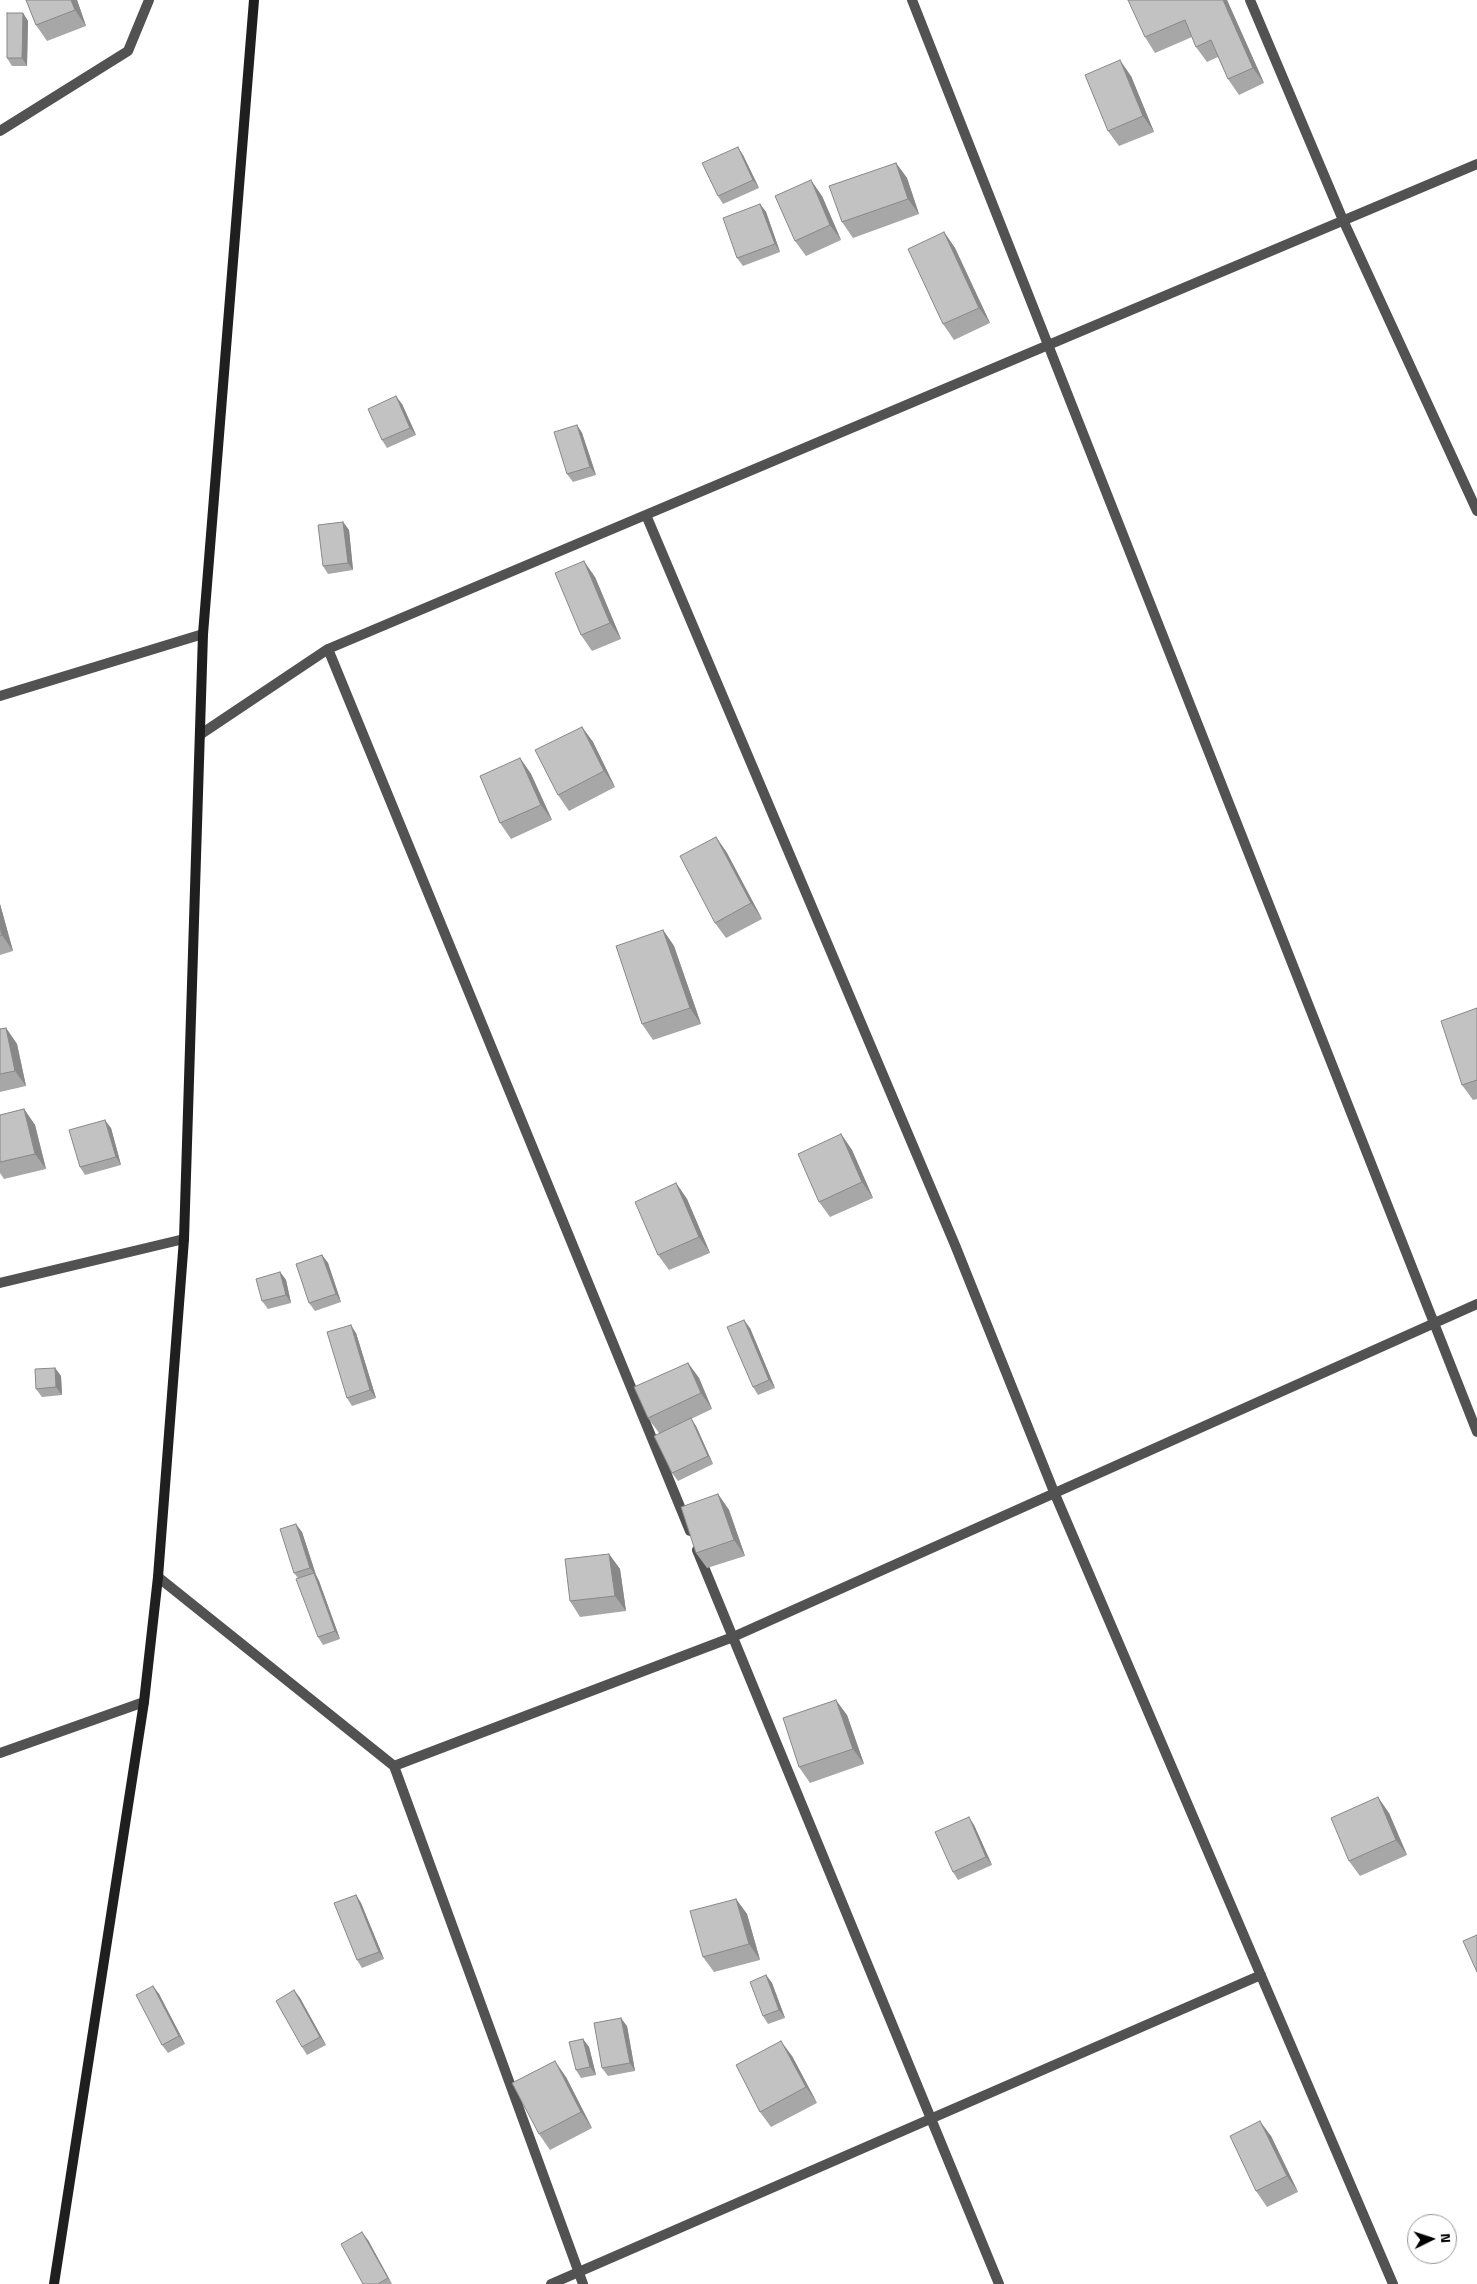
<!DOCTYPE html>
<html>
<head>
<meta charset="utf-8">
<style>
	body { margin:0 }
	#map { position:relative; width:1477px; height:2284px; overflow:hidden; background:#fff; font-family:"Titillium Web",sans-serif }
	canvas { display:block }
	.north { position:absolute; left:1407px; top:2214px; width:50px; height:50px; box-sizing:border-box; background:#fff; border:1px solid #999; border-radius:50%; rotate:86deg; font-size:14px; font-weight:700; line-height:20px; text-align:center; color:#000 }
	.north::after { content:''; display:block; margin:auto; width:18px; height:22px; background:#000; clip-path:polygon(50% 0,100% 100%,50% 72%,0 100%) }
</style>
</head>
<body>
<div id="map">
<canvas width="1477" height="2284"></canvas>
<div class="north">N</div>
</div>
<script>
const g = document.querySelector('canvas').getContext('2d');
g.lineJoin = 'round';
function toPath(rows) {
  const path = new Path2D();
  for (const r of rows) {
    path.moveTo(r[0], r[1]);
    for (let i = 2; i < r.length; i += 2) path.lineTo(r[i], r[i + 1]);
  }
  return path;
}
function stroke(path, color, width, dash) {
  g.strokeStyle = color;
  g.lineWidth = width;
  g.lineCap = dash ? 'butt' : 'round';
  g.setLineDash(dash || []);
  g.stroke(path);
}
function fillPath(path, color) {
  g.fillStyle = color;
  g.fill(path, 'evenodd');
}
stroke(toPath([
	[912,0,1477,1432],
	[1250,0,1343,220,1477,511],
	[0,131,128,51,149,0],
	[646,515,955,1245,1054,1492,1393,2284],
	[328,649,690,1531],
	[0,696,203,634],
	[201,734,328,649,1477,164],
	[0,1283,184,1239],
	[697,1550,999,2284],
	[158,1577,394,1766,583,2284],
	[0,1753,144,1702],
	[394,1766,733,1637,1477,1304],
	[551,2284,1261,1975]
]), '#525252', 10);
stroke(toPath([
	[54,2284,144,1702,158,1577,184,1239,203,634,254,0]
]), '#1f1f1f', 10);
fillPath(toPath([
	[26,0,77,0,86,26,47,41,36,25],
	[1227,0,1264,83,1239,95,1228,79,1218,57,1207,62,1196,47,1192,37,1155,53,1145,37],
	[23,13,28,21,27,66,12,66,7,58],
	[1131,76,1154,132,1119,146,1108,131],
	[743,155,759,188,723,204,718,196],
	[896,163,907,178,919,214,853,238,842,222],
	[822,196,841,240,806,256,795,241],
	[760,204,766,212,780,252,743,266,737,258],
	[944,232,955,248,990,323,954,340,943,324],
	[402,404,416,435,387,448,382,440],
	[577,425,582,433,596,475,573,482,567,474],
	[343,522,349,530,353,570,328,574,323,566],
	[595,577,621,639,592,651,581,635],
	[582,727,593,742,615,787,569,811,558,795],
	[520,758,531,774,552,820,511,839,500,823],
	[716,837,727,853,762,919,726,938,715,923],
	[0,904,13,951,0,955],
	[663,930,674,946,701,1024,653,1040,642,1024],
	[1477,1008,1477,1099,1473,1100,1462,1085],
	[6,1028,17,1044,26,1086,0,1092,0,1029],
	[24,1109,35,1125,46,1169,4,1179,0,1173,0,1115],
	[111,1128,121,1165,85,1175,80,1167],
	[841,1134,852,1150,873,1198,830,1217,819,1202],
	[676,1183,687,1199,710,1253,669,1270,658,1255],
	[322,1255,328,1263,341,1302,315,1311,309,1303],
	[280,1272,286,1280,291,1303,268,1309,262,1301],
	[750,1328,775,1388,758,1395,753,1387],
	[356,1333,376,1398,352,1406,347,1398],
	[688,1363,699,1378,712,1409,691,1419,696,1426,713,1464,678,1481,672,1473,659,1433,648,1418],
	[55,1368,61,1376,62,1395,42,1397,36,1389],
	[718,1494,729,1510,745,1556,707,1568,696,1553],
	[302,1532,316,1575,319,1581,340,1639,323,1645,318,1637,298,1578,294,1573],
	[609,1554,620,1569,626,1611,580,1617,570,1601],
	[847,1715,864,1764,810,1783,799,1767],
	[1389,1813,1407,1855,1360,1876,1349,1861],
	[974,1825,992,1865,958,1880,953,1872],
	[356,1895,361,1903,384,1959,362,1968,357,1960],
	[736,1899,747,1914,760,1960,714,1972,703,1957],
	[766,1975,772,1983,785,2018,768,2024,763,2016],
	[153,1986,159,1994,185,2044,168,2053,162,2045],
	[294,1990,300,1998,326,2045,307,2055,302,2047],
	[627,2026,635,2071,608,2076,602,2068],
	[583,2039,589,2047,596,2075,581,2078,576,2070],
	[792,2056,817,2103,771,2127,760,2112],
	[566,2077,592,2128,550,2150,539,2134],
	[1271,2136,1298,2192,1267,2207,1256,2191],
	[368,2240,392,2284,363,2284]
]), '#a7a7a7');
fillPath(toPath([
	[71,0,77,0,86,26,75,10],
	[1223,0,1227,0,1264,83,1253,68],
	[23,13,28,21,27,66,22,58],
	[1120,60,1131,76,1154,132,1143,116],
	[738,147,743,155,759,188,753,180],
	[896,163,907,178,919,214,908,199],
	[811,180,822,196,841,240,830,225],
	[760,204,766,212,780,252,775,244],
	[944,232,955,248,990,323,979,308],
	[396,396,402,404,416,435,410,428],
	[577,425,582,433,596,475,590,467],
	[343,522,349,530,353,570,348,563],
	[584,561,595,577,621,639,610,623],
	[582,727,593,742,615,787,604,771],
	[520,758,531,774,552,820,541,805],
	[716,837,727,853,762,919,751,903],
	[0,904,13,951,2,935,0,927],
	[663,930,674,946,701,1024,690,1008],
	[6,1028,17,1044,26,1086,15,1071],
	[24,1109,35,1125,46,1169,35,1154],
	[105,1120,111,1128,121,1165,116,1157],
	[841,1134,852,1150,873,1198,862,1182],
	[676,1183,687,1199,710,1253,699,1237],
	[322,1255,328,1263,341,1302,336,1294],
	[280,1272,286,1280,291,1303,286,1295],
	[744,1320,750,1328,775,1388,769,1380],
	[351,1325,356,1333,376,1398,370,1390],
	[688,1363,699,1378,712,1409,701,1393],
	[55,1368,61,1376,62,1395,56,1387],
	[691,1418,696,1426,713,1464,708,1456],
	[718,1494,729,1510,745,1556,734,1540],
	[296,1524,302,1532,316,1575,319,1581,340,1639,335,1631,314,1573,310,1568],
	[609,1554,620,1569,626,1611,615,1596],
	[836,1700,847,1715,864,1764,853,1749],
	[1378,1797,1389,1813,1407,1855,1396,1840],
	[969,1817,974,1825,992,1865,986,1857],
	[356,1895,361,1903,384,1959,379,1952],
	[736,1899,747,1914,760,1960,749,1944],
	[766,1975,772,1983,785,2018,779,2010],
	[153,1986,159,1994,185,2044,179,2036],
	[294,1990,300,1998,326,2045,320,2037],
	[621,2018,627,2026,635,2071,630,2063],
	[583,2039,589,2047,596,2075,590,2067],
	[781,2041,792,2056,817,2103,806,2087],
	[555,2061,566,2077,592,2128,581,2112],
	[1260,2121,1271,2136,1298,2192,1287,2176],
	[362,2232,368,2240,392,2284,388,2278]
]), '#888');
const building = toPath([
	[26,0,71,0,75,10,36,25,26,0],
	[1128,0,1223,0,1253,68,1228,79,1211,40,1196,47,1185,20,1145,37,1128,0],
	[7,13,23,13,22,58,7,58,7,13],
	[1120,60,1143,116,1108,131,1085,75,1120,60],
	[738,147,753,180,718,196,702,163,738,147],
	[896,163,908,199,842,222,829,186,896,163],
	[811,180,830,225,795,241,775,196,811,180],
	[760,204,775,244,737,258,723,218,760,204],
	[944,232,979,308,943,324,908,249,944,232],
	[396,396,410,428,382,440,368,409,396,396],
	[577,425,590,467,567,474,554,432,577,425],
	[343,522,348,563,323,566,318,525,343,522],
	[584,561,610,623,581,635,555,573,584,561],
	[582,727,604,771,558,795,535,750,582,727],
	[520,758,541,805,500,823,480,776,520,758],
	[716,837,751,903,715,923,680,856,716,837],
	[0,927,2,935,0,936,0,927],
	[663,930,690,1008,642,1024,616,946,663,930],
	[1477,1008,1477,1080,1462,1085,1441,1021,1477,1008],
	[6,1028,15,1071,0,1074,0,1029,6,1028],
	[24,1109,35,1154,0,1162,0,1115,24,1109],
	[105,1120,116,1157,80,1167,69,1130,105,1120],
	[841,1134,862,1182,819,1202,798,1154,841,1134],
	[676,1183,699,1237,658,1255,635,1202,676,1183],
	[322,1255,336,1294,309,1303,296,1264,322,1255],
	[280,1272,286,1295,262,1301,256,1279,280,1272],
	[744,1320,769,1380,753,1387,727,1327,744,1320],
	[351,1325,370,1390,347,1398,327,1332,351,1325],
	[688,1363,701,1393,648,1418,634,1387,688,1363],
	[55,1368,56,1387,36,1389,35,1369,55,1368],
	[691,1418,708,1456,672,1473,654,1436,691,1418],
	[718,1494,734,1540,696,1553,681,1507,718,1494],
	[296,1524,310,1568,294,1573,280,1529,296,1524],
	[609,1554,615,1596,570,1601,565,1559,609,1554],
	[314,1573,335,1631,318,1637,296,1579,314,1573],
	[836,1700,853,1749,799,1767,783,1718,836,1700],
	[1378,1797,1396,1840,1349,1861,1331,1818,1378,1797],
	[969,1817,986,1857,953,1872,935,1832,969,1817],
	[356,1895,379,1952,357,1960,334,1903,356,1895],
	[736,1899,749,1944,703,1957,690,1911,736,1899],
	[1477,1935,1477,1972,1463,1941,1477,1935],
	[766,1975,779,2010,763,2016,750,1982,766,1975],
	[153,1986,179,2036,162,2045,136,1995,153,1986],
	[294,1990,320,2037,302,2047,276,2001,294,1990],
	[621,2018,630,2063,602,2068,594,2023,621,2018],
	[583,2039,590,2067,576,2070,569,2042,583,2039],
	[781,2041,806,2087,760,2112,736,2065,781,2041],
	[555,2061,581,2112,539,2134,512,2083,555,2061],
	[1260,2121,1287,2176,1256,2191,1230,2136,1260,2121],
	[362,2232,388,2278,378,2284,363,2284,341,2244,362,2232]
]);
fillPath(building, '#c2c2c2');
stroke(building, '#888', 1);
</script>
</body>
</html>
